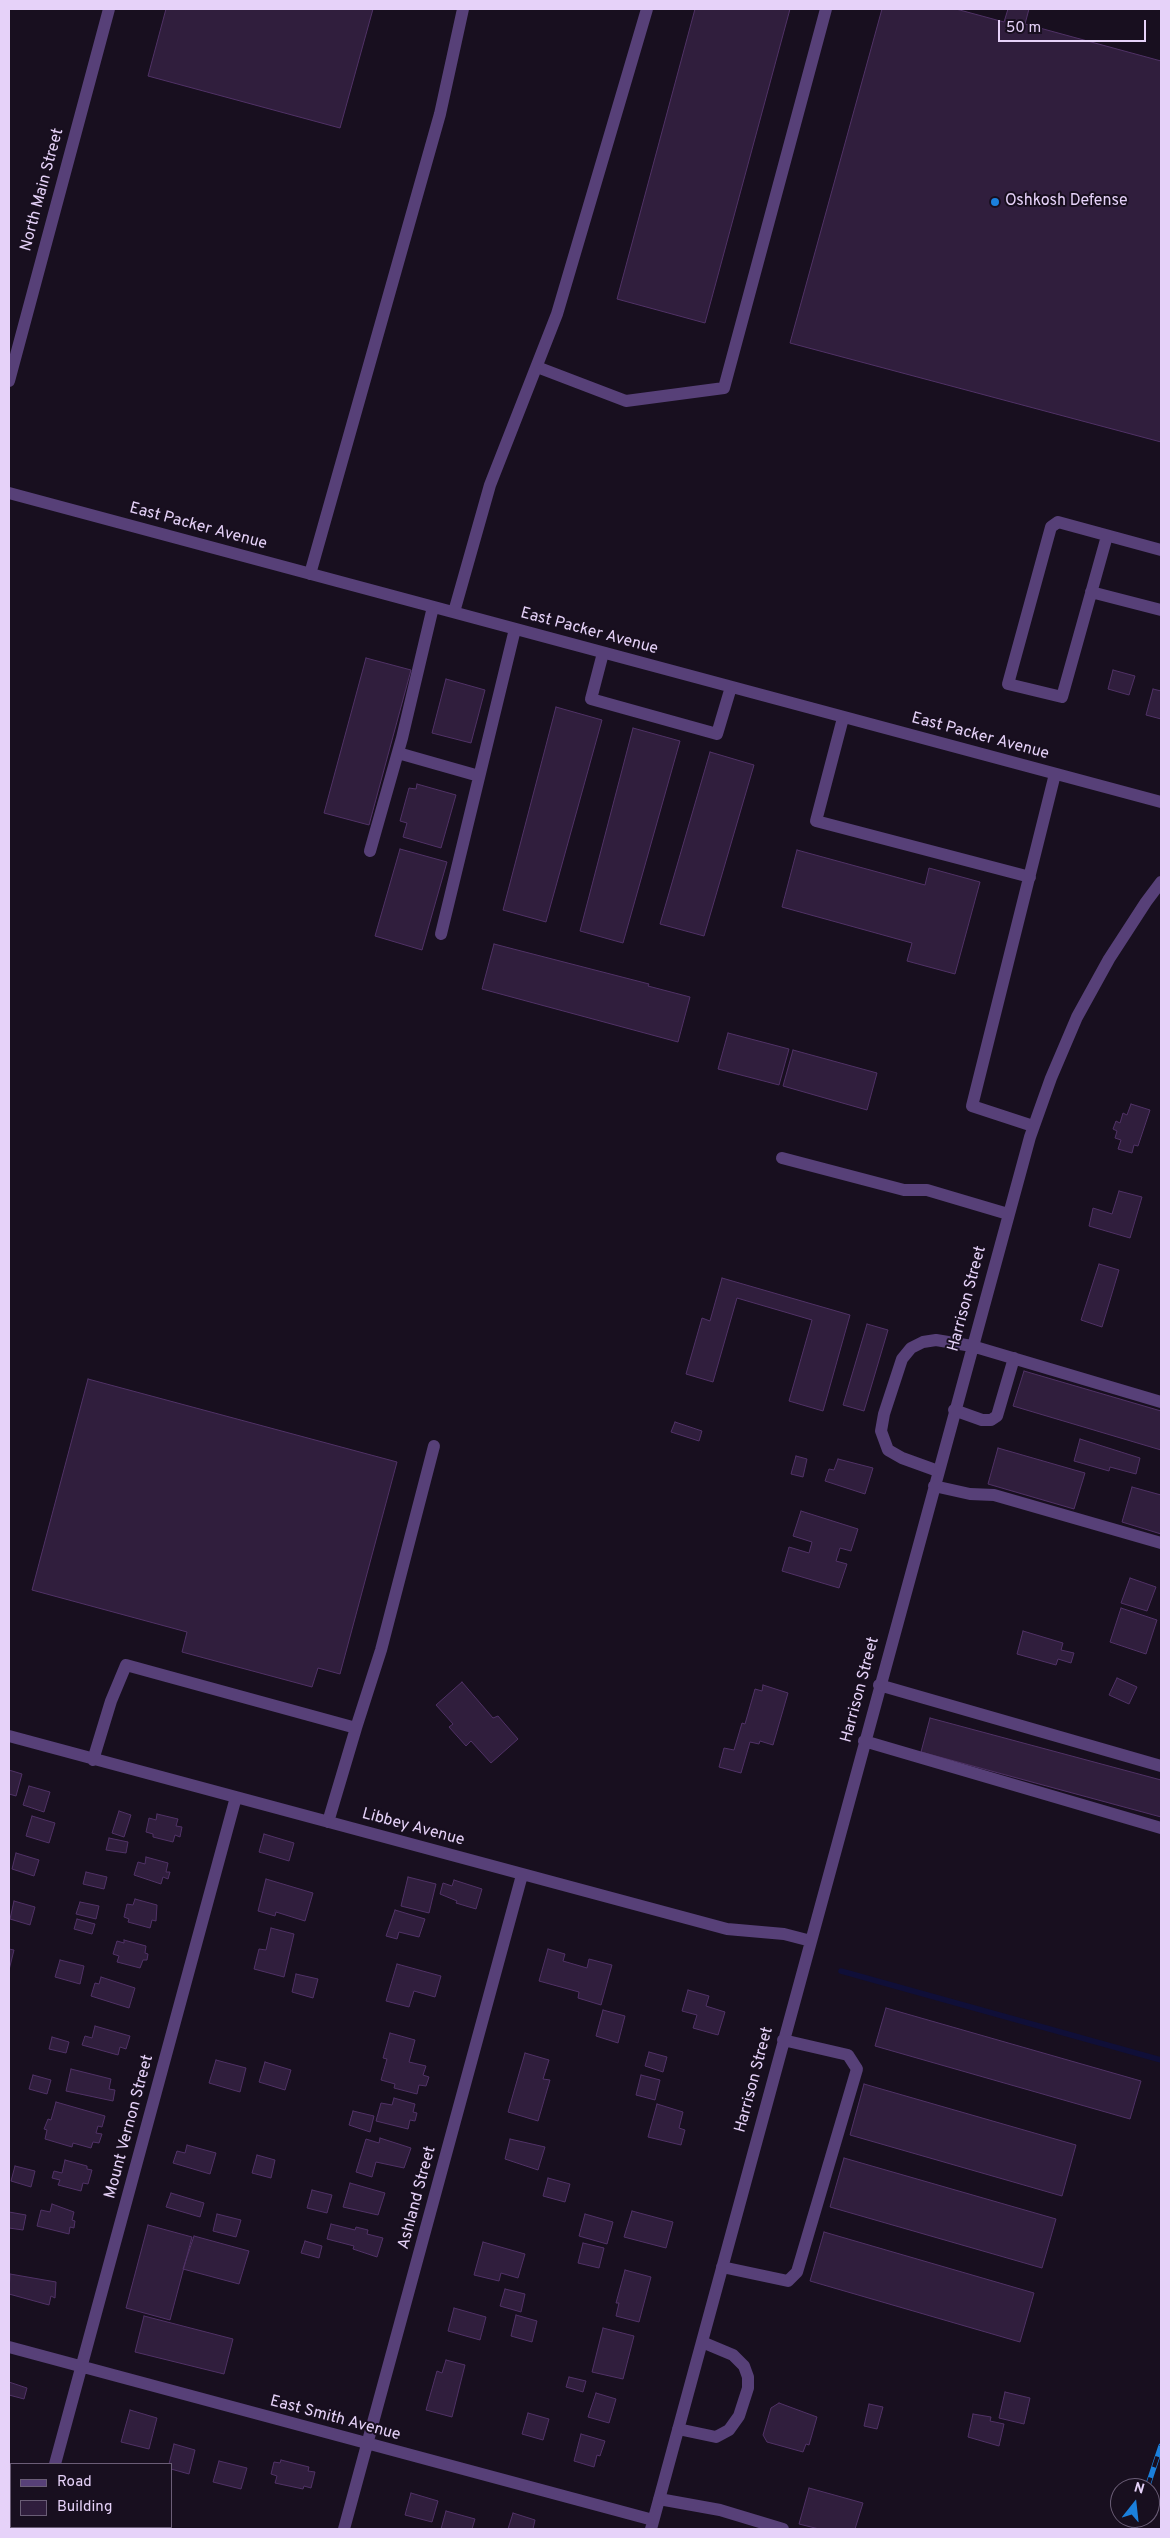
<!DOCTYPE html>
<html>
<head>
<meta charset="utf-8">
<style>
	body { margin:0 }
	#map { position:relative; width:1170px; height:2538px; overflow:hidden; background:#180f1f; font-family:Overpass,sans-serif }
	canvas { display:block }
	.frame { position:absolute; inset:0; border:10px solid #e6d2f9; pointer-events:none }
	.legend { position:absolute; left:10px; top:2463px; width:162px; height:65px; box-sizing:border-box; background:#180f1f; border:1px solid #6a5d76; margin:0; padding:6px 9px; list-style:none; font-size:15px; color:#e6d2f9 }
	.legend li { display:flex; align-items:center; gap:10px; height:25px }
	.legend b { width:25px; border:1px solid #6a5d76 }
	.north { position:absolute; left:1110px; top:2478px; width:50px; height:50px; box-sizing:border-box; background:#180f1f; border:1px solid #6a5d76; border-radius:50%; rotate:16deg; font-size:14px; font-weight:700; line-height:20px; text-align:center; color:#e6d2f9 }
	.north::after { content:''; display:block; margin:auto; width:18px; height:22px; background:#1b80dc; clip-path:polygon(50% 0,100% 100%,50% 72%,0 100%) }
	.scale { position:absolute; left:998px; top:20px; width:148px; height:22px; box-sizing:border-box; border:2px solid #e6d2f9; border-top:0; padding-left:6px; font-size:15px; line-height:18px; white-space:nowrap; color:#e6d2f9; -webkit-text-stroke:4px #180f1f; paint-order:stroke }
</style>
</head>
<body>
<div id="map">
<canvas width="1170" height="2538"></canvas>
<div class="frame"></div>
<ul class="legend">
<li><b style="height:6px;background:#574078"></b>Road</li>
<li><b style="height:14px;background:#301e3d"></b>Building</li>
</ul>
<div class="north">N</div>
<div class="scale">50 m</div>
</div>
<script>
const g = document.querySelector('canvas').getContext('2d');
g.lineJoin = 'round';
function toPath(rows) {
  const path = new Path2D();
  for (const r of rows) {
    path.moveTo(r[0], r[1]);
    for (let i = 2; i < r.length; i += 2) path.lineTo(r[i], r[i + 1]);
  }
  return path;
}
function stroke(path, color, width, dash) {
  g.strokeStyle = color;
  g.lineWidth = width;
  g.lineCap = dash ? 'butt' : 'round';
  g.setLineDash(dash || []);
  g.stroke(path);
}
function fillPath(path, color) {
  g.fillStyle = color;
  g.fill(path, 'evenodd');
}
function drawText(font, color, halo, rows, align = 'center') {
  g.font = font + ' Overpass,sans-serif';
  g.lineWidth = 4;
  g.setLineDash([]);
  g.textBaseline = 'middle';
  g.strokeStyle = halo;
  g.fillStyle = color;
  for (const [text, x, y, turn = 0] of rows) {
    g.save();
    g.translate(x, y);
    g.rotate((+turn || 0) * Math.PI / 180);
    g.textAlign = isNaN(turn) ? turn : align;
    if (halo) g.strokeText(text, 0, 0);
    g.fillText(text, 0, 0);
    g.restore();
  }
}
stroke(toPath([
	[841,1971,1161,2060]
]), '#100f38', 5.5);
const building = toPath([
	[166,9,373,9,340,128,148,76,166,9],
	[695,9,790,9,705,323,617,299,695,9],
	[882,9,956,9,1004,22,1008,9,1029,9,1025,24,1161,61,1161,442,790,343,882,9],
	[366,658,411,670,369,825,324,813,366,658],
	[1113,670,1135,676,1129,695,1108,689,1113,670],
	[446,679,485,690,471,743,432,733,446,679],
	[1153,689,1161,691,1161,719,1146,715,1153,689],
	[556,707,602,720,546,922,503,910,556,707],
	[633,728,680,741,623,943,580,931,633,728],
	[710,752,754,765,704,936,660,924,710,752],
	[417,784,456,795,441,848,403,837,407,823,400,821,409,788,416,789,417,784],
	[400,849,447,862,422,950,375,936,400,849],
	[797,850,925,885,929,868,980,882,955,974,907,961,912,943,782,907,797,850],
	[494,944,649,984,648,986,690,997,678,1042,482,989,494,944],
	[728,1033,789,1049,779,1085,718,1069,728,1033],
	[793,1050,877,1073,867,1110,783,1086,793,1050],
	[1131,1104,1150,1110,1138,1146,1134,1145,1132,1153,1118,1149,1121,1140,1115,1138,1117,1131,1113,1129,1116,1121,1120,1123,1123,1113,1127,1115,1131,1104],
	[1119,1191,1142,1197,1130,1238,1089,1226,1093,1208,1112,1214,1119,1191],
	[1099,1264,1119,1270,1102,1327,1081,1320,1099,1264],
	[722,1278,850,1315,823,1411,789,1401,812,1320,737,1298,713,1382,686,1374,702,1318,710,1321,722,1278],
	[867,1324,888,1330,864,1411,843,1405,867,1324],
	[1024,1371,1161,1411,1161,1450,1013,1406,1024,1371],
	[88,1379,397,1462,340,1674,318,1668,312,1687,182,1652,187,1632,32,1590,88,1379],
	[675,1422,702,1431,699,1441,671,1432,675,1422],
	[1080,1439,1140,1458,1136,1474,1110,1467,1109,1471,1074,1461,1080,1439],
	[998,1448,1085,1473,1074,1509,988,1484,998,1448],
	[796,1456,807,1459,803,1477,791,1474,796,1456],
	[838,1459,873,1468,865,1494,825,1481,829,1469,834,1470,838,1459],
	[1132,1487,1161,1495,1161,1534,1122,1522,1132,1487],
	[801,1511,858,1529,851,1551,840,1548,836,1561,847,1564,839,1588,782,1571,789,1547,809,1553,812,1542,793,1536,801,1511],
	[1130,1578,1156,1587,1147,1611,1121,1603,1130,1578],
	[1121,1608,1157,1620,1146,1654,1110,1642,1121,1608],
	[1023,1631,1063,1643,1061,1650,1074,1653,1071,1663,1058,1659,1056,1665,1017,1654,1023,1631],
	[1117,1678,1137,1687,1129,1704,1109,1695,1117,1678],
	[462,1682,493,1718,498,1716,518,1739,491,1763,471,1741,466,1746,449,1727,453,1724,436,1705,462,1682],
	[763,1685,788,1693,773,1745,760,1741,759,1744,750,1742,741,1773,719,1767,724,1748,734,1750,742,1723,745,1724,755,1689,762,1691,763,1685],
	[930,1718,1161,1780,1161,1817,921,1752,930,1718],
	[9,1770,22,1774,16,1796,9,1794,9,1770],
	[29,1786,50,1792,44,1812,23,1805,29,1786],
	[119,1811,131,1815,124,1837,112,1833,119,1811],
	[157,1814,178,1819,176,1826,182,1827,180,1837,175,1835,173,1842,153,1837,153,1834,146,1832,149,1818,156,1820,157,1814],
	[32,1816,55,1823,49,1843,26,1836,32,1816],
	[264,1834,294,1843,289,1861,259,1852,264,1834],
	[109,1838,128,1842,126,1853,106,1850,109,1838],
	[16,1853,39,1860,34,1876,12,1869,16,1853],
	[146,1857,168,1863,166,1872,170,1872,168,1879,163,1877,161,1884,134,1875,138,1862,145,1864,146,1857],
	[86,1872,107,1877,104,1889,83,1884,86,1872],
	[408,1877,436,1884,429,1913,401,1906,408,1877],
	[266,1879,313,1893,305,1921,276,1912,275,1916,258,1911,266,1879],
	[454,1880,482,1889,476,1909,456,1903,457,1901,440,1894,443,1883,452,1886,454,1880],
	[135,1899,157,1905,156,1921,152,1920,150,1928,128,1922,129,1919,124,1917,127,1904,133,1905,135,1899],
	[14,1901,35,1907,30,1925,10,1919,14,1901],
	[80,1902,99,1906,96,1919,76,1914,80,1902],
	[395,1910,425,1919,419,1937,399,1932,397,1939,386,1936,395,1910],
	[77,1919,95,1924,92,1934,74,1929,77,1919],
	[271,1928,294,1934,284,1977,254,1969,259,1949,266,1950,271,1928],
	[124,1940,146,1946,145,1953,148,1954,147,1960,143,1960,140,1968,117,1962,119,1956,113,1954,117,1941,124,1943,124,1940],
	[9,1949,14,1950,9,1970,9,1949],
	[548,1949,565,1954,563,1961,587,1968,589,1959,612,1965,601,2005,578,1998,579,1992,539,1981,548,1949],
	[60,1960,84,1966,80,1984,55,1977,60,1960],
	[397,1964,441,1976,435,1997,414,1991,409,2007,386,2001,397,1964],
	[296,1974,318,1979,313,1998,292,1992,296,1974],
	[101,1977,135,1988,129,2008,91,1996,95,1983,99,1984,101,1977],
	[688,1990,709,1996,706,2006,725,2012,718,2035,693,2028,697,2015,682,2011,688,1990],
	[886,2008,1141,2081,1130,2119,875,2046,886,2008],
	[603,2010,625,2016,618,2043,596,2036,603,2010],
	[95,2026,130,2036,126,2049,120,2047,118,2055,82,2045,85,2036,92,2038,95,2026],
	[390,2033,415,2040,409,2062,426,2066,423,2075,429,2077,426,2086,419,2085,417,2094,394,2088,395,2084,381,2080,387,2059,383,2058,390,2033],
	[52,2037,69,2042,66,2053,49,2049,52,2037],
	[649,2052,667,2057,663,2072,645,2066,649,2052],
	[525,2053,549,2060,543,2079,550,2080,538,2121,508,2112,525,2053],
	[216,2060,246,2068,240,2092,209,2083,216,2060],
	[265,2062,291,2070,285,2090,259,2082,265,2062],
	[71,2069,111,2079,109,2089,115,2090,113,2101,66,2091,71,2069],
	[33,2075,51,2080,47,2094,29,2089,33,2075],
	[641,2075,660,2080,655,2100,636,2095,641,2075],
	[864,2084,1076,2145,1062,2196,850,2135,864,2084],
	[394,2098,415,2104,413,2112,417,2113,415,2121,410,2120,408,2129,376,2121,381,2103,392,2105,394,2098],
	[56,2102,105,2116,102,2127,98,2126,96,2133,102,2134,99,2143,93,2142,91,2148,73,2143,72,2147,45,2139,47,2130,44,2129,48,2119,51,2120,56,2102],
	[657,2104,683,2112,679,2128,685,2130,681,2145,648,2137,657,2104],
	[353,2111,374,2116,370,2132,349,2125,353,2111],
	[380,2138,411,2148,404,2168,376,2162,372,2177,356,2172,366,2139,379,2143,380,2138],
	[510,2139,545,2147,538,2170,505,2159,510,2139],
	[187,2145,216,2153,210,2174,173,2163,177,2151,185,2153,187,2145],
	[257,2155,275,2160,271,2178,252,2173,257,2155],
	[844,2158,1056,2219,1042,2268,830,2207,844,2158],
	[65,2160,87,2166,87,2169,92,2170,88,2184,83,2183,81,2191,58,2185,60,2180,52,2178,54,2171,62,2173,65,2160],
	[15,2166,35,2171,31,2187,11,2181,15,2166],
	[548,2178,570,2184,565,2202,543,2196,548,2178],
	[350,2183,385,2193,378,2215,343,2207,350,2183],
	[312,2190,332,2195,327,2213,307,2208,312,2190],
	[171,2193,204,2203,200,2217,166,2207,171,2193],
	[52,2204,74,2212,72,2220,75,2221,74,2228,70,2227,69,2234,37,2226,41,2210,50,2212,52,2204],
	[632,2211,673,2222,666,2248,624,2237,632,2211],
	[9,2212,26,2215,23,2230,9,2228,9,2212],
	[217,2214,241,2220,236,2237,213,2231,217,2214],
	[585,2214,613,2222,607,2244,579,2236,585,2214],
	[331,2224,355,2230,356,2227,368,2230,367,2234,383,2238,377,2257,353,2249,354,2246,327,2239,331,2224],
	[148,2225,192,2237,170,2320,126,2308,148,2225],
	[824,2232,1034,2293,1020,2342,810,2281,824,2232],
	[194,2236,249,2251,239,2284,183,2269,194,2236],
	[305,2241,322,2246,319,2258,301,2253,305,2241],
	[483,2242,525,2254,518,2278,501,2273,499,2281,474,2275,483,2242],
	[583,2243,604,2248,599,2268,578,2263,583,2243],
	[625,2270,651,2277,639,2322,616,2316,619,2303,616,2303,625,2270],
	[10,2274,56,2282,55,2298,51,2296,49,2305,9,2294,10,2274],
	[505,2289,525,2294,521,2312,500,2306,505,2289],
	[454,2308,486,2317,480,2340,448,2331,454,2308],
	[516,2315,537,2321,532,2342,511,2336,516,2315],
	[144,2316,233,2339,224,2374,135,2352,144,2316],
	[603,2328,634,2336,623,2379,592,2372,603,2328],
	[446,2360,465,2365,452,2417,426,2410,437,2371,442,2373,446,2360],
	[569,2377,586,2381,583,2392,566,2387,569,2377],
	[9,2382,27,2388,24,2399,9,2395,9,2382],
	[1005,2392,1030,2398,1024,2424,999,2418,1005,2392],
	[596,2393,616,2399,609,2423,588,2417,596,2393],
	[779,2403,817,2417,809,2445,806,2444,803,2452,767,2442,763,2435,771,2408,779,2403],
	[869,2404,883,2407,877,2429,864,2426,869,2404],
	[130,2410,157,2418,149,2449,121,2442,130,2410],
	[528,2413,549,2419,543,2440,522,2434,528,2413],
	[973,2414,991,2417,990,2421,1004,2424,999,2446,968,2437,973,2414],
	[581,2434,605,2441,600,2456,597,2455,594,2467,574,2461,581,2434],
	[174,2444,195,2450,189,2474,171,2469,171,2464,169,2464,174,2444],
	[281,2460,309,2467,308,2471,315,2472,311,2488,304,2486,303,2489,275,2483,277,2476,271,2474,274,2462,280,2463,281,2460],
	[219,2461,247,2468,241,2489,213,2482,219,2461],
	[809,2488,863,2503,855,2529,819,2529,799,2524,809,2488],
	[411,2493,438,2501,432,2522,405,2515,411,2493],
	[446,2511,475,2519,472,2529,441,2529,446,2511],
	[513,2513,535,2520,533,2529,508,2529,513,2513]
]);
fillPath(building, '#301e3d');
stroke(building, '#503266', 1);
stroke(toPath([
	[537,367,626,401,724,388,826,9],
	[9,381,109,9],
	[9,493,1161,802],
	[1107,536,1062,697,1008,684,1051,527,1058,522,1161,550],
	[310,574,440,114,463,9],
	[1091,592,1161,610],
	[454,612,490,485,557,314,647,9],
	[603,653,591,699,717,734,731,687],
	[843,718,816,821,1030,877],
	[398,753,479,776],
	[370,851,402,738,433,607],
	[441,934,515,629],
	[1033,1126,972,1106,1055,774],
	[782,1158,904,1190,927,1190,1008,1214],
	[954,1410,982,1420,991,1420,997,1416,1014,1358],
	[938,1471,902,1458,888,1450,881,1431,884,1414,902,1359,911,1348,923,1342,936,1340,972,1346,1161,1402],
	[934,1486,970,1494,994,1495,1161,1543],
	[879,1685,1161,1766],
	[356,1728,381,1650,434,1446],
	[9,1736,727,1929,784,1934,811,1941],
	[864,1741,1161,1828],
	[93,1760,111,1701,126,1665,356,1728,328,1822],
	[722,2267,788,2281,797,2272,857,2069,848,2055,783,2040],
	[9,2347,653,2520],
	[678,2429,716,2437,729,2430,739,2416,748,2388,748,2377,744,2366,733,2355,702,2342],
	[55,2464,236,1797],
	[659,2499,720,2510,783,2529],
	[37,2529,38,2527],
	[344,2529,522,1875],
	[651,2529,1030,1137,1051,1078,1077,1017,1109,959,1146,902,1161,882]
]), '#574078', 12);
const rail = toPath([
	[1147,2488,1161,2446],
	[1134,2529,1138,2518]
]);
stroke(rail, '#1b80dc', 5.5);
stroke(rail, '#180f1f', 4, [11]);
for (const [x, y, r, color] of [
	[995,202,5,"#1b80dc"]
]) {
  const dot = new Path2D();
  dot.arc(x, y, r, 0, 2 * Math.PI);
  g.fillStyle = color;
  g.fill(dot);
  stroke(dot, '#180f1f', 2);
}
drawText('16px', '#e6d2f9', '#180f1f', [
	["North Main Street",43,190,-75],
	["East Packer Avenue",198,527,15],
	["East Packer Avenue",589,632,15],
	["East Packer Avenue",980,737,15],
	["Harrison Street",968,1299,-75],
	["Harrison Street",861,1690,-75],
	["Libbey Avenue",413,1828,15],
	["Harrison Street",755,2080,-75],
	["Mount Vernon Street",130,2127,-75],
	["Ashland Street",418,2198,-75],
	["East Smith Avenue",335,2419,15]
]);
drawText('16px', '#e6d2f9', '#180f1f', [
	["Oshkosh Defense",1005,202]
], 'left');
</script>
</body>
</html>
